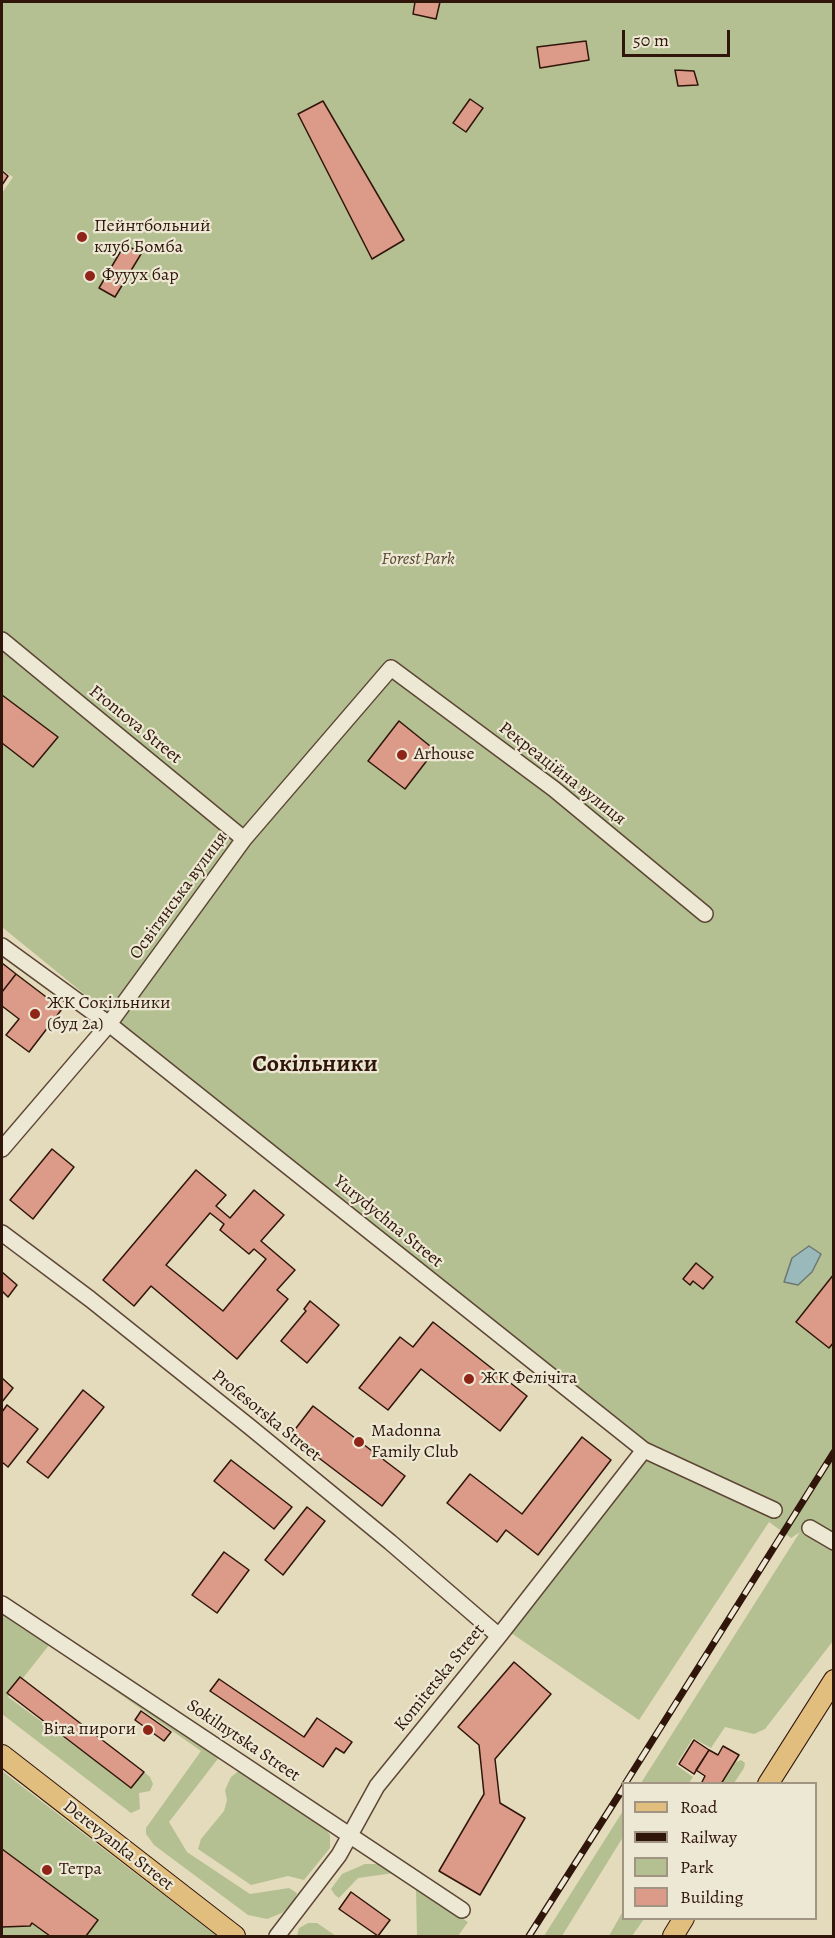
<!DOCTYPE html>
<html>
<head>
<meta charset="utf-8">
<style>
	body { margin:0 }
	#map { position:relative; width:835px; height:1938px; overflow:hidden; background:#e4dbbc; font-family:Alegreya,serif }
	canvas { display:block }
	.frame { position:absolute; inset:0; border:3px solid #30150a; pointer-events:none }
	.legend { position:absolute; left:622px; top:1782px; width:195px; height:138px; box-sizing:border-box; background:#ede8d3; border:2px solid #a19483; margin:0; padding:8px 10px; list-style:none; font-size:18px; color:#30150a }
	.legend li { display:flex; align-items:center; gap:12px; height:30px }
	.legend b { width:30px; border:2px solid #a19483 }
	.scale { position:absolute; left:622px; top:30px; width:108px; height:27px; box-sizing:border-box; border:3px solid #30150a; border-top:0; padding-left:8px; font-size:18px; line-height:21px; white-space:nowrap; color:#30150a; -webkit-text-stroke:4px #ede8d3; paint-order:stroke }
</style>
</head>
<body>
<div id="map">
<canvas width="835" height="1938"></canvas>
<div class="frame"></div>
<ul class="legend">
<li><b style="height:8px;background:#e2be7e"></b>Road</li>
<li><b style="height:8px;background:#30150a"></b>Railway</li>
<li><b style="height:16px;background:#b4c091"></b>Park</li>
<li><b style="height:16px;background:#dc9b89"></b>Building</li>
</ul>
<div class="scale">50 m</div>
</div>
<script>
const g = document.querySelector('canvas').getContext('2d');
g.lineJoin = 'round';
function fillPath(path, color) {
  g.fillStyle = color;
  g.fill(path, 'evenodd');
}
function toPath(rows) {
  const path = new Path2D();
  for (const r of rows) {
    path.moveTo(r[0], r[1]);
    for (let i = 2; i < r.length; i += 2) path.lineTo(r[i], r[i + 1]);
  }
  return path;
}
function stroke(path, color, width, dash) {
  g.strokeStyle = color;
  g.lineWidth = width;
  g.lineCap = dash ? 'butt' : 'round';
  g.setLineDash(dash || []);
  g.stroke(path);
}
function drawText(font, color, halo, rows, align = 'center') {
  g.font = font + ' Alegreya,serif';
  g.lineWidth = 4.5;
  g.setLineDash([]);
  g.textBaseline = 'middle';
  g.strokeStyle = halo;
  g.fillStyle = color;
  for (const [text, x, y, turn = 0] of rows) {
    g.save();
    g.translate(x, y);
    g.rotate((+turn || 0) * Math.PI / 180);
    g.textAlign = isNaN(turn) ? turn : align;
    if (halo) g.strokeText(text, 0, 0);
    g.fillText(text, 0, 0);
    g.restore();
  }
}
fillPath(toPath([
	[2,2,833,2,833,1641,765,1729,754,1734,725,1727,711,1748,693,1738,676,1765,693,1777,689,1783,641,1783,800,1532,791,1538,769,1522,639,1720,511,1633,644,1451,2,927,2,193,13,177,2,170],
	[2,1609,57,1635,8,1697,131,1787,144,1772,150,1777,153,1784,150,1791,139,1793,140,1809,131,1813,2,1714],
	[102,1673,220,1756,169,1822,187,1852,250,1894,289,1888,297,1893,293,1903,282,1913,267,1919,248,1915,154,1845,146,1834,146,1828,201,1751,97,1678],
	[741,1760,745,1763,744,1768,734,1783,723,1783,736,1762],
	[241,1769,318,1818,330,1835,330,1848,304,1880,288,1876,251,1885,198,1849,201,1839,224,1811,227,1800,225,1790,231,1777],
	[2,1771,217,1936,2,1936],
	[623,1811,623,1837,562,1936,544,1936],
	[365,1864,383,1864,394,1873,358,1878,339,1898,335,1895,331,1889,342,1874],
	[416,1889,468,1922,458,1936,417,1936],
	[623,1911,624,1918,644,1919,632,1936,609,1936],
	[308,1923,317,1923,336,1936,297,1936,299,1928]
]), '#b4c091');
const water = toPath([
	[809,1246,821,1254,812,1272,798,1285,784,1282,792,1258,809,1246]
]);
fillPath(water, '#99b9ba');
stroke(water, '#6f7774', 1.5);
const building = toPath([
	[415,2,440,2,436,19,413,14,415,2],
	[586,41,589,60,540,68,537,47,586,41],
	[675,70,694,71,698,85,678,86,675,70],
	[470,99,483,108,466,132,453,123,470,99],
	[323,101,404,240,372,259,298,114,323,101],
	[2,171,8,176,2,185,2,171],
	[125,244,141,254,115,297,99,288,125,244],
	[2,695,58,737,33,767,2,743,2,695],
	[399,721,435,750,405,789,368,761,399,721],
	[2,963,16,974,2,992,2,963],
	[16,974,62,1009,29,1052,6,1035,19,1019,2,1006,2,992,16,974],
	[52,1149,74,1167,33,1219,10,1200,52,1149],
	[196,1170,226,1195,216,1206,230,1218,254,1190,284,1215,261,1241,295,1270,277,1290,288,1299,237,1359,151,1286,134,1306,103,1280,196,1170],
	[210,1213,224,1224,220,1230,249,1254,254,1249,266,1259,223,1311,166,1265,210,1213],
	[696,1263,713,1277,703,1289,693,1281,690,1285,683,1279,696,1263],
	[2,1272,17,1285,8,1297,2,1291,2,1272],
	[834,1274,834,1342,829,1348,796,1322,834,1274],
	[310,1301,339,1325,307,1363,281,1341,306,1311,304,1309,310,1301],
	[433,1322,527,1396,500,1431,421,1369,388,1410,359,1388,400,1337,413,1347,433,1322],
	[2,1378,13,1388,2,1402,2,1378],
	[83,1390,104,1407,48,1478,27,1462,83,1390],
	[7,1405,38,1429,8,1467,2,1462,2,1412,7,1405],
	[313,1406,405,1476,382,1506,290,1436,313,1406],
	[582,1437,611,1460,538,1555,506,1530,497,1542,447,1503,470,1474,522,1514,582,1437],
	[231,1460,292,1507,274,1529,214,1481,231,1460],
	[307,1507,325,1521,283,1575,265,1560,307,1507],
	[224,1552,249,1570,217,1613,192,1595,224,1552],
	[514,1662,551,1694,495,1759,500,1803,525,1818,480,1895,439,1871,484,1794,479,1745,458,1727,514,1662],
	[20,1677,144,1772,131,1788,7,1693,20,1677],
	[219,1679,304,1737,317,1718,352,1742,344,1753,336,1748,323,1767,210,1691,219,1679],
	[141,1711,171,1732,164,1741,135,1720,141,1711],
	[694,1740,709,1750,694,1774,679,1764,694,1740],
	[723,1746,739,1755,721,1784,701,1784,705,1776,696,1770,709,1750,718,1755,723,1746],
	[2,1849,98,1920,86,1936,50,1936,32,1923,30,1926,2,1927,2,1849],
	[351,1892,390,1920,378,1936,339,1909,351,1892]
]);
fillPath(building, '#dc9b89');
stroke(building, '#30150a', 1.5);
const minor = toPath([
	[2,640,244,839],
	[2,946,109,1024,644,1450,774,1510],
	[2,1149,109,1024,244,839,391,668,554,789,705,914],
	[2,1233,90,1299,250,1427,390,1542,499,1636],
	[810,1528,834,1542],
	[2,1604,462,1910],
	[277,1936,339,1855,377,1786,499,1636,644,1450]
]);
const major = toPath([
	[2,1755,235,1936],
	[768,1784,834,1680],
	[673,1936,684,1918]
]);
stroke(minor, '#5d4636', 18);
stroke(major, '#30150a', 22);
stroke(minor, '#ede8d3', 15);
stroke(major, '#e2be7e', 20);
const rail = toPath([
	[625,1784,834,1452],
	[529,1936,624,1787]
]);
stroke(rail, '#30150a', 7);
stroke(rail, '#ede8d3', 4.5, [14]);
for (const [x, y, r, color] of [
	[82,237,6,"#8f2418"],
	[90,276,6,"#8f2418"],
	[402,755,6,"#8f2418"],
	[35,1014,6,"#8f2418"],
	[469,1379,6,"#8f2418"],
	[359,1442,6,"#8f2418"],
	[148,1730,6,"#8f2418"],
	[47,1870,6,"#8f2418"]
]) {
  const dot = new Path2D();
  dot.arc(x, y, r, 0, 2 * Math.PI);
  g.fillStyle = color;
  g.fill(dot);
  stroke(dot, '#ede8d3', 2);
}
drawText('18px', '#30150a', '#ede8d3', [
	["Пейнтбольний",94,227],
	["клуб Бомба",94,248],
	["Фууух бар",102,276],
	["Arhouse",414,755],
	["ЖК Сокільники",47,1004],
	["(буд 2а)",47,1025],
	["ЖК Фелічіта",481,1379],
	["Madonna",371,1432],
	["Family Club",371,1453],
	["Віта пироги",136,1730,"right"],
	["Тетра",59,1870]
], 'left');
drawText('italic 18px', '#584832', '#ede8d3', [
	["Forest Park",418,560]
]);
drawText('18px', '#30150a', '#ede8d3', [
	["Frontova Street",135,725,39],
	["Рекреаційна вулиця",562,774,38],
	["Освітянська вулиця",179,896,-54],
	["Yurydychna Street",388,1222,39],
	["Profesorska Street",266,1416,39],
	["Komitetska Street",440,1678,-51],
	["Sokilnytska Street",243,1741,34],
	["Derevyanka Street",118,1846,38]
]);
drawText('bold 24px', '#30150a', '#ede8d3', [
	["Сокільники",315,1065]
]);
</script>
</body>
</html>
